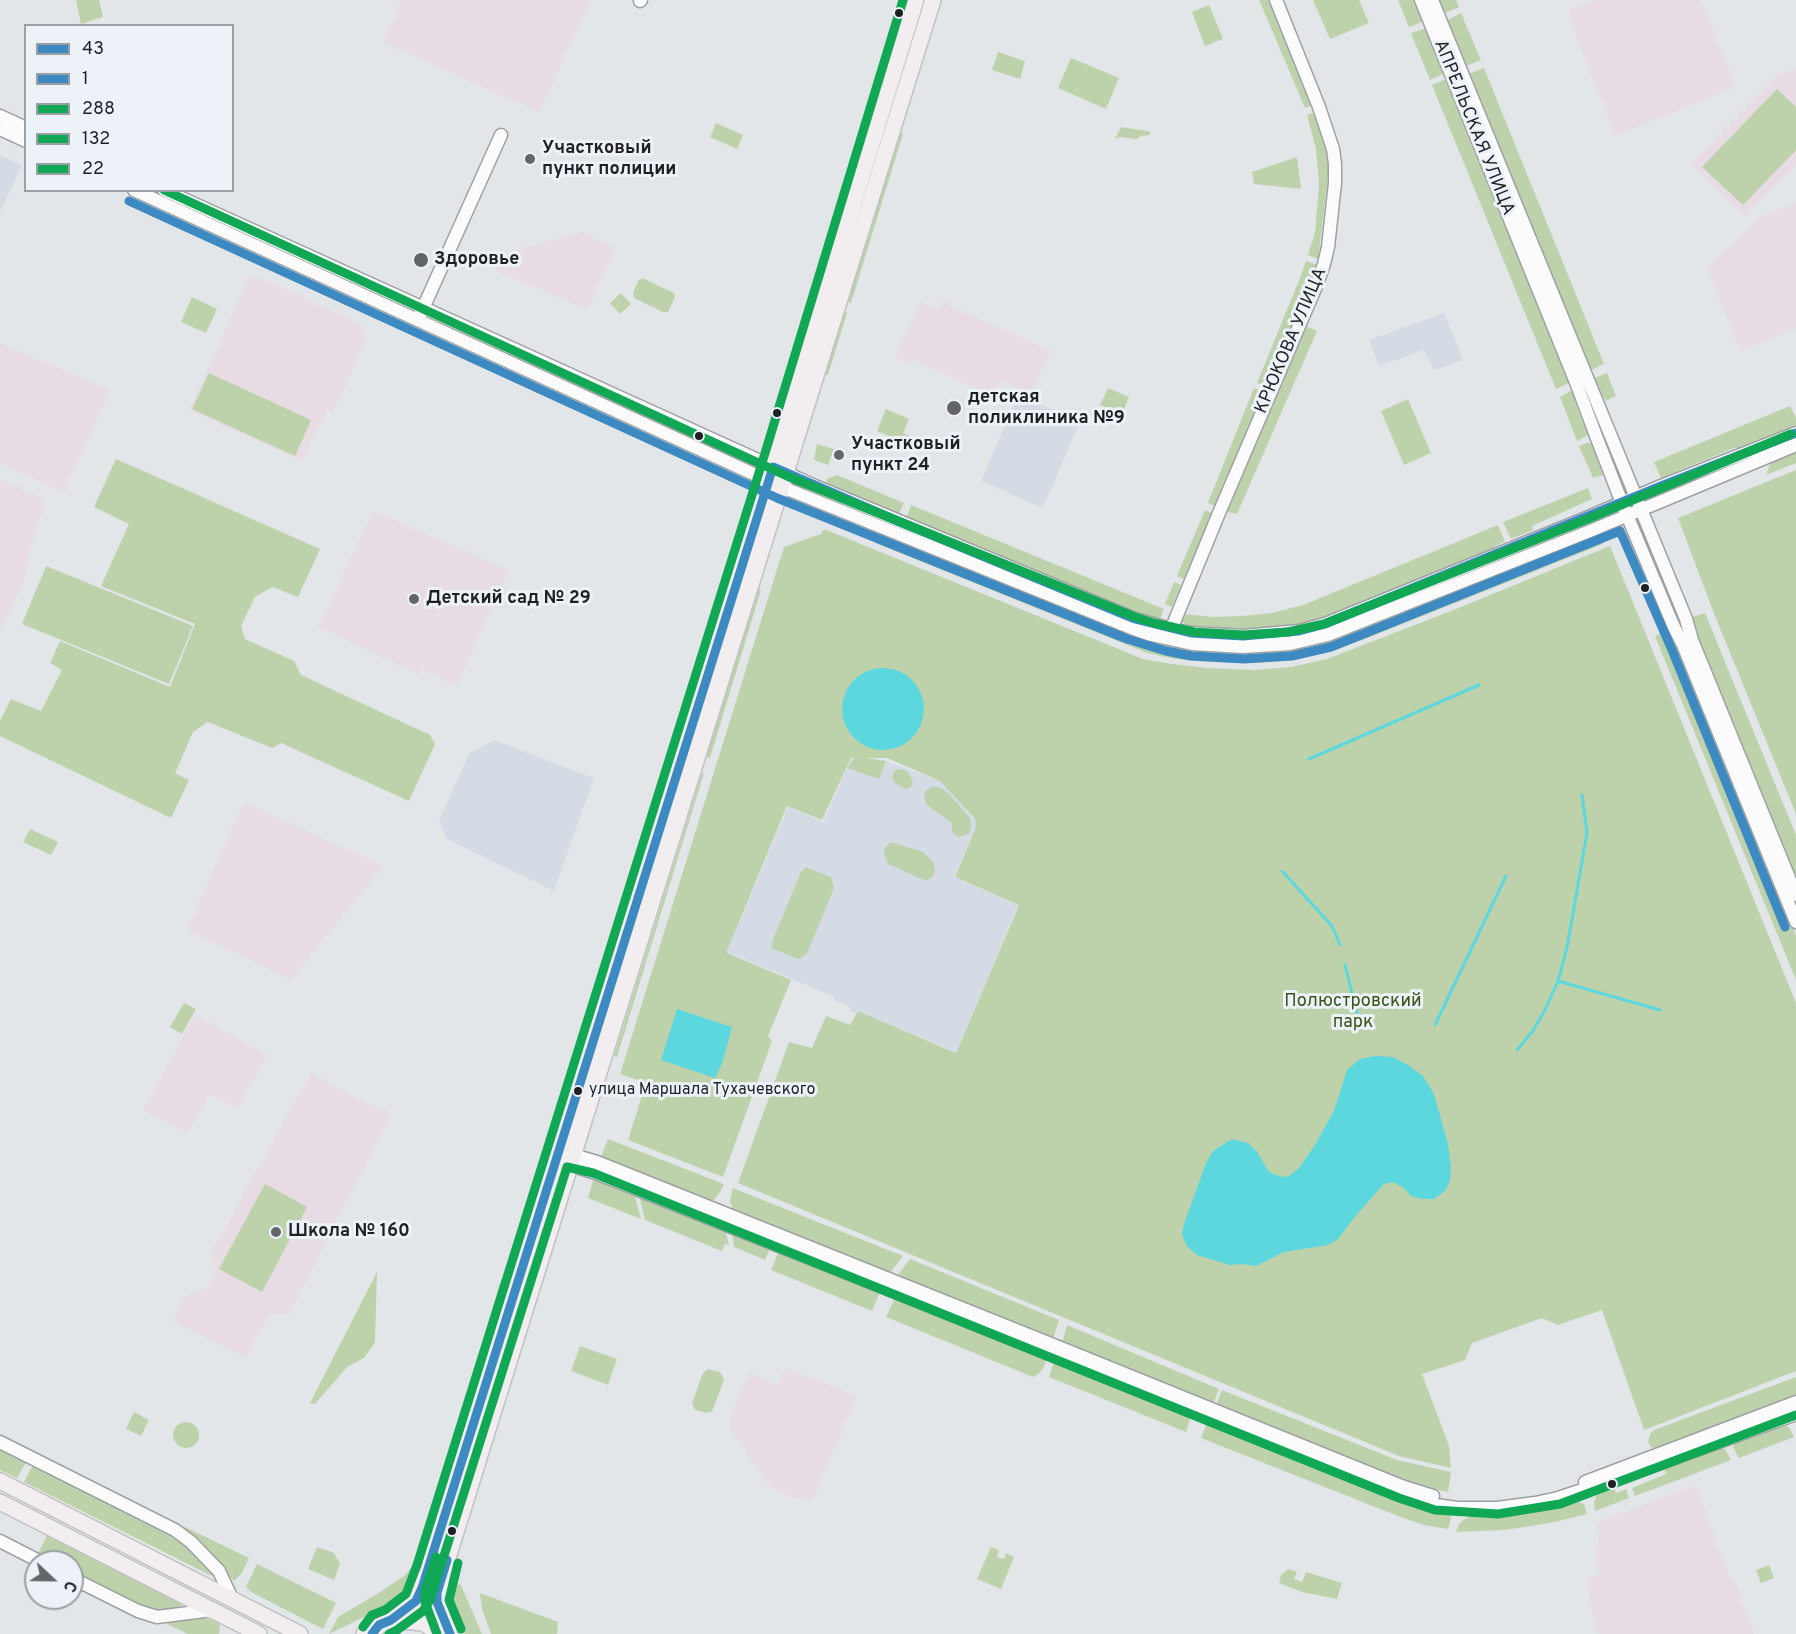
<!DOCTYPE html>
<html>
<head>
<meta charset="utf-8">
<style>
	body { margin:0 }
	#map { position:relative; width:1796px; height:1634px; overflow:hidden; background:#e3e6e9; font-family:Overpass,sans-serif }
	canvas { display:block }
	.legend { position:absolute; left:24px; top:24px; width:210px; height:168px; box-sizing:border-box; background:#edf2f9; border:2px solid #9b9ea3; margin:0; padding:8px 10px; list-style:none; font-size:18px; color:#1f2023 }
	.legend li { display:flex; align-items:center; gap:12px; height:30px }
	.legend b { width:30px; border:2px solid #9b9ea3 }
	.north { position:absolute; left:24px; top:1550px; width:60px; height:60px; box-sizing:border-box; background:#edf2f9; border:2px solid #9b9ea3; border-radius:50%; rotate:112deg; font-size:16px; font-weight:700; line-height:24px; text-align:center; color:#1f2023 }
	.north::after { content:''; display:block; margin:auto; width:21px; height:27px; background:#646568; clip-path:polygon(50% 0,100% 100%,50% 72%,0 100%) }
</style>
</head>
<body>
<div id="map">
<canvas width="1796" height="1634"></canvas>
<ul class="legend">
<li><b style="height:8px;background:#3d8ac2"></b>43</li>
<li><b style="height:8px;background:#3d8ac2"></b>1</li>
<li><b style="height:8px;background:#10a855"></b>288</li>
<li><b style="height:8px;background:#10a855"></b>132</li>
<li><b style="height:8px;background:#10a855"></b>22</li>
</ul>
<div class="north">С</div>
</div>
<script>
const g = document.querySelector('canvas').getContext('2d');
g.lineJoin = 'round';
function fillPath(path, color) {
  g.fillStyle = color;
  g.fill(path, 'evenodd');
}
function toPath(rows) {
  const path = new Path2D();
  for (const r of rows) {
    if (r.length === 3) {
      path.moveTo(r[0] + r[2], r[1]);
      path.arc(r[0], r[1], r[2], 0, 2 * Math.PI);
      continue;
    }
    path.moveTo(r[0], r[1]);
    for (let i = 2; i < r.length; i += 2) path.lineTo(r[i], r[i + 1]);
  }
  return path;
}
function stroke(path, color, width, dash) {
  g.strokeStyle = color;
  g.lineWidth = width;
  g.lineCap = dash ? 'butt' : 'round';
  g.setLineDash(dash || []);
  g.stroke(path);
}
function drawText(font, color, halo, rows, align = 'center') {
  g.font = font + ' Overpass,sans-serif';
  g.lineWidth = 6;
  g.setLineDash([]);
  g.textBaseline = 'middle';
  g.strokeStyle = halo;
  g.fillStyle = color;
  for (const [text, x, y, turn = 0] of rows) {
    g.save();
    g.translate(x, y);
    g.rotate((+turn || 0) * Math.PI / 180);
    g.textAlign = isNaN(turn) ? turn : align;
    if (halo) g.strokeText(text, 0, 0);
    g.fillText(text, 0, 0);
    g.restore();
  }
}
fillPath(toPath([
	[0,155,22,165,0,212],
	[1444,313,1463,360,1434,370,1424,350,1379,366,1369,340],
	[1018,395,1080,421,1043,508,981,481],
	[494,740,594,778,554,891,447,839,439,821,469,754],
	[862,758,886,761,940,781,975,820,976,827,954,877,1018,905,956,1052,858,1011,856,1014,849,1011,850,1007,834,1000,835,997,727,952,788,807,823,822,850,761,853,759]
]), '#d5dbe4');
fillPath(toPath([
	[402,0,587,0,590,2,539,112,383,42],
	[1595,0,1696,0,1702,2,1736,87,1615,136,1568,14,1570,10],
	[1796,68,1796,165,1745,217,1691,164,1777,75],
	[1796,203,1796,328,1741,351,1707,268,1760,217],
	[582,232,616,248,587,310,495,270,502,254],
	[251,274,361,324,366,340,333,412,327,410,302,461,189,410],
	[921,301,939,309,943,302,1050,351,1031,394,1001,380,993,396,915,360,912,364,895,357],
	[0,343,110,390,64,492,0,463],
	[0,479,45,500,29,553,24,580,0,631],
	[374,511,509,570,456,686,421,668,418,674,318,627],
	[244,802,383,866,291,980,187,930],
	[195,1015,267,1055,240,1104,233,1108,231,1104,210,1094,187,1133,143,1110],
	[311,1073,371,1106,372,1104,392,1114,288,1315,281,1313,273,1314,267,1318,245,1358,173,1321,184,1296,207,1288,217,1269,210,1255],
	[786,1368,857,1396,813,1498,808,1500,794,1498,774,1488,766,1481,731,1431,729,1421,748,1372,778,1385],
	[1691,1487,1697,1488,1729,1576,1735,1582,1754,1634,1599,1634,1594,1626,1587,1578,1600,1573,1596,1558,1599,1532,1597,1522]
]), '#e7dce4');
fillPath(toPath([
	[76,0,99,0,103,17,81,24],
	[1259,0,1268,0,1311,106,1305,108],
	[1313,0,1359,0,1369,23,1330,39],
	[1398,0,1415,0,1424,21,1409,27],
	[1438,0,1456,0,1459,7,1443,14],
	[1209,5,1223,39,1205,46,1192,12],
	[1461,13,1481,60,1464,67,1446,21],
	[1427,28,1445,73,1430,80,1411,33],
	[998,52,1025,61,1020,79,992,70],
	[1071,58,1119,78,1106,109,1058,88],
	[1484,68,1604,364,1589,371,1468,74],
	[877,75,885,77,852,182,845,180],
	[1444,80,1448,80,1571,382,1556,389,1432,85],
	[1777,89,1796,107,1796,150,1743,205,1702,167],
	[1314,113,1324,140,1329,171,1318,259,1308,255,1315,232,1319,184,1316,149,1307,115],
	[716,123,743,135,737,149,710,137],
	[1121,127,1147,131,1151,132,1149,135,1141,136,1136,139,1120,137,1115,139],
	[899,132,903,134,851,303,847,302],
	[1297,157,1301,189,1254,184,1252,172],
	[843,188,850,190,816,298,809,295],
	[1306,261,1317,265,1266,386,1257,383,1300,278],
	[642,278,674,293,675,297,668,312,663,312,634,298,633,293,638,281],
	[621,293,631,304,620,314,610,303],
	[192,297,217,309,206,333,181,322],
	[807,303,814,306,775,429,768,427],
	[844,312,847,313,828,375,825,374],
	[1306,326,1317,331,1237,514,1227,512],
	[209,373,311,420,295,456,192,409],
	[1607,373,1616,396,1606,401,1592,379],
	[1108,388,1129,397,1122,414,1100,405],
	[1254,388,1263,392,1215,506,1208,503],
	[1570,391,1575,391,1576,405,1588,435,1577,441,1560,397],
	[1408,399,1431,453,1404,465,1381,411],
	[1790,406,1796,418,1796,428,1744,449,1734,448,1661,478,1654,462],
	[886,409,909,419,903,433,922,442,919,449,877,431],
	[1587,443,1591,443,1603,475,1593,478,1579,446],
	[817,444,834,449,828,465,814,460],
	[1796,451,1796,463,1766,475,1771,462],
	[116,459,320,549,298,597,272,587,255,597,241,626,245,639,294,661,301,675,430,735,435,744,409,801,281,743,272,748,208,722,193,732,175,773,189,780,171,818,0,736,0,721,11,699,41,711,62,670,50,663,60,641,170,687,195,624,101,586,129,524,94,507],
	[1796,470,1796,814,1715,616,1678,518],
	[837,475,904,503,898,516,893,511,826,483,827,479],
	[1588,488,1592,499,1532,526,1533,530,1511,539,1503,522],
	[911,505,1164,609,1159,621,1137,614,906,519],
	[1205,510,1212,513,1184,579,1177,576],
	[1498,525,1505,541,1495,546,1491,551,1324,619,1299,624,1241,629,1187,626,1182,622,1183,614,1213,617,1242,616,1272,613,1303,605],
	[824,529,1143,659,1172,664,1208,668,1255,670,1291,667,1327,659,1456,609,1610,546,1796,1003,1796,1371,1644,1430,1602,1310,1558,1325,1542,1318,1472,1343,1465,1360,1422,1374,1449,1446,1451,1468,1399,1456,738,1183,789,1042,812,1048,826,1016,850,1025,858,1011,956,1053,1019,905,955,877,976,827,975,819,940,781,887,758,866,758,886,761,879,779,847,768,853,759,858,758,851,758,822,820,787,806,727,951,727,953,791,980,768,1036,772,1041,723,1177,628,1140,646,1083,620,1074,784,547,821,534],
	[880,532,1149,641,1216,654,1244,655,1289,651,1329,641,1498,572,1505,574,1599,536,1603,544,1360,641,1326,653,1291,660,1256,663,1211,662,1175,659,1147,653,875,543],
	[46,566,193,626,169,684,22,624],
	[1174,582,1181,585,1172,607,1165,604],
	[758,589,761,590,710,758,706,757],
	[1705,613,1796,835,1796,879,1695,633,1692,617],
	[1668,629,1679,648,1796,936,1796,980,1655,636],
	[899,769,905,770,910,775,913,782,910,788,905,789,896,784,892,778,894,771],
	[702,773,704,773,617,1057,614,1056],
	[933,786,941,788,949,794,970,818,971,828,969,834,958,837,952,832,952,823,927,805,924,797,925,791],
	[30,829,58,842,51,855,23,842],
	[890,842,923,852,934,863,935,871,932,877,926,881,888,864,885,857,884,849],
	[806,867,831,877,834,888,807,954,798,959,771,948,773,939,801,872],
	[184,1003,196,1009,182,1034,170,1027],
	[608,1139,724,1184,720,1192,714,1200,710,1201,601,1157],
	[594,1177,611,1184,610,1187,635,1197,641,1219,588,1198],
	[265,1184,307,1207,262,1292,219,1269],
	[733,1188,903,1256,890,1273,733,1210,730,1201],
	[639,1195,725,1229,729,1245,725,1244,722,1251,645,1220],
	[732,1232,769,1247,769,1251,765,1260,734,1247],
	[779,1251,880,1292,872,1311,771,1270],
	[910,1259,1059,1320,1053,1339,897,1276],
	[377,1272,375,1342,364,1358,347,1367,315,1404,310,1403],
	[500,1283,509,1286,491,1343,487,1344,482,1343],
	[895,1298,1047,1359,1043,1368,1039,1373,1033,1377,886,1317],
	[1067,1325,1219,1389,1213,1404,1062,1343],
	[580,1346,617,1359,608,1385,571,1371],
	[481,1348,488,1352,422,1564,414,1562],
	[1054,1362,1188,1416,1190,1420,1186,1432,1049,1377],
	[708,1369,720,1372,724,1380,713,1409,711,1412,706,1413,695,1410,692,1403,703,1373],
	[1796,1377,1796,1395,1656,1449,1651,1447,1648,1442,1650,1434,1654,1430],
	[1222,1390,1397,1460,1451,1472,1448,1492,1422,1487,1216,1405],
	[134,1412,149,1420,141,1436,126,1429],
	[186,1435,13],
	[1207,1423,1399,1501,1417,1507,1446,1512,1450,1515,1451,1519,1448,1529,1424,1525,1403,1518,1201,1438],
	[1782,1424,1789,1427,1794,1437,1739,1458,1733,1447,1736,1442],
	[1719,1448,1725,1449,1731,1460,1635,1496,1632,1488,1666,1474,1664,1468],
	[0,1449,26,1462,17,1478,0,1470],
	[33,1465,173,1536,188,1548,214,1576,214,1577,24,1482],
	[1614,1487,1616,1493,1626,1489,1629,1498,1595,1511,1594,1503,1596,1496,1599,1492],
	[1576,1501,1584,1504,1587,1514,1550,1523,1504,1530,1456,1532,1459,1524,1463,1520,1471,1516,1497,1516,1559,1506],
	[185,1527,249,1558,242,1573,234,1581,204,1548,183,1529],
	[47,1535,181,1604,181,1608,170,1610,155,1609,141,1606,72,1571,72,1562,53,1562,38,1554],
	[317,1547,334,1553,340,1564,334,1580,308,1569],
	[991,1547,999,1550,997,1557,1004,1559,1006,1553,1014,1557,1001,1589,977,1579],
	[257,1564,336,1603,323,1629,251,1592,246,1587],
	[1769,1565,1774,1578,1761,1583,1756,1570],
	[411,1568,420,1571,412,1591,407,1596,329,1634,338,1617,377,1594,404,1576],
	[1288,1569,1297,1572,1294,1579,1302,1582,1306,1572,1342,1583,1337,1599,1302,1592,1279,1583,1281,1575],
	[458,1584,461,1585,482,1634,465,1634,447,1610,446,1600,448,1591,450,1586,456,1588],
	[480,1593,558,1622,557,1634,491,1634,482,1609],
	[199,1618,209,1619,220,1624,219,1634,188,1634,167,1624,171,1621]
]), '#bdd2ab');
fillPath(toPath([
	[883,709,41],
	[677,1009,732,1027,723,1061,715,1078,661,1060],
	[1376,1056,1393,1057,1408,1065,1423,1076,1434,1094,1448,1144,1451,1167,1450,1181,1445,1191,1434,1199,1422,1199,1411,1196,1404,1188,1393,1182,1384,1184,1358,1213,1337,1240,1328,1245,1284,1252,1256,1266,1242,1264,1230,1265,1197,1255,1186,1245,1182,1234,1184,1224,1206,1163,1213,1151,1232,1139,1248,1143,1257,1152,1269,1172,1281,1177,1289,1176,1299,1168,1315,1145,1334,1111,1347,1070,1360,1059]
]), '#5dd7de');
stroke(toPath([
	[1309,759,1479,685],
	[1282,871,1332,926,1340,945],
	[1345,965,1357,1013],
	[1558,981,1660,1010],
	[1435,1025,1506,876],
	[1517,1050,1532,1032,1545,1010,1558,981,1567,948,1587,833,1582,795]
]), '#5dd7de', 3);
const minor = toPath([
	[1421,0,1577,385,1596,436,1622,503,1673,625,1683,645,1796,922],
	[1432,0,1686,619,1692,640,1796,895],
	[640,1,641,0],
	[0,116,26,128],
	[0,129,26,141],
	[134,190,782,487,1131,628,1151,635,1192,644,1243,647,1290,644,1328,635,1590,531,1796,445],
	[164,190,815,486,1135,619,1171,629,1191,633,1243,636,1299,631,1325,624,1579,521,1661,486,1796,433],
	[420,315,501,135],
	[1168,637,1219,513,1317,284,1324,264,1328,247,1335,183,1335,164,1333,149,1319,107,1276,0],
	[565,1155,573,1155,597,1162,1056,1346,1404,1487,1433,1496],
	[565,1161,570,1165,593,1172,885,1288,1401,1495,1436,1505,1457,1508,1497,1508,1535,1503,1558,1498,1625,1476,1796,1414],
	[0,1442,175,1530,191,1542,219,1571,232,1599],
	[1585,1482,1796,1402],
	[0,1541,41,1562],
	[72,1578,138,1611,157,1617,212,1610]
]);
const major = toPath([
	[0,1481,300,1634],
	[0,1502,259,1634],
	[391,1620,423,1623,440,1634],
	[364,1634,391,1620,416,1601,428,1569,773,467,916,0],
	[450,1634,437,1602,442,1577,933,0]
]);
stroke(minor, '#9ea0a3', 15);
stroke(major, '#bfc1c3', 18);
stroke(minor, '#fbfbfc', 12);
stroke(major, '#f2eeef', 15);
stroke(toPath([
	[447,1560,437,1593,437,1602,450,1634],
	[372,1634,379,1625,391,1620,416,1601,422,1588,773,467,900,522,1135,619,1191,633,1243,636,1299,631,1325,624,1661,486,1796,433]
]), '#3d8ac2', 9);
stroke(toPath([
	[129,201,777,498,1127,639,1166,651,1191,656,1244,659,1292,656,1331,647,1620,531,1672,650,1785,927]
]), '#3d8ac2', 9);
stroke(toPath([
	[436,1557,425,1591,425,1602,437,1634],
	[389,1634,397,1630,423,1611,430,1600,567,1167,593,1173,1399,1498,1435,1510,1498,1514,1560,1504,1796,1415]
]), '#10a855', 9);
stroke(toPath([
	[164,190,787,476,1135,617,1154,623,1194,632,1243,635,1288,632,1324,624,1585,520,1791,434]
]), '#10a855', 9);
stroke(toPath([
	[458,1563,449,1600,461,1629],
	[363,1627,372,1615,385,1610,406,1594,417,1565,762,463,903,0]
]), '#10a855', 9);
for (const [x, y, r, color] of [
	[899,13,5,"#1f2023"],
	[530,159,6,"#646568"],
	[421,260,8,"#646568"],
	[954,408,8,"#646568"],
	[777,413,5,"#1f2023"],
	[699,436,5,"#1f2023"],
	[839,455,6,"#646568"],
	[1645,588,5,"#1f2023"],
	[414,599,6,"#646568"],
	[578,1091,5,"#1f2023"],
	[276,1232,6,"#646568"],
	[1612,1484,5,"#1f2023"],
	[452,1531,5,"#1f2023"]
]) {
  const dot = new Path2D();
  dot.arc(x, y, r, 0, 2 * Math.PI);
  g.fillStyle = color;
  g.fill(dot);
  stroke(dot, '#edf2f9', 2);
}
drawText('16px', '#1f2023', '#edf2f9', [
	["улица Маршала Тухачевского",589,1091]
], 'left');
drawText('18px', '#1f2023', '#edf2f9', [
	["АПРЕЛЬСКАЯ УЛИЦА",1473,128,68],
	["КРЮКОВА УЛИЦА",1292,341,-67]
]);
drawText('bold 18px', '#1f2023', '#edf2f9', [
	["Участковый",542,149],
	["пункт полиции",542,170],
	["Здоровье",434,260],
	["детская",968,398],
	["поликлиника №9",968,419],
	["Участковый",851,445],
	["пункт 24",851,466],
	["Детский сад № 29",426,599],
	["Школа № 160",288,1232]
], 'left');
drawText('18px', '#395415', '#edf2f9', [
	["Полюстровский",1353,1002],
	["парк",1353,1023]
]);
</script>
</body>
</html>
